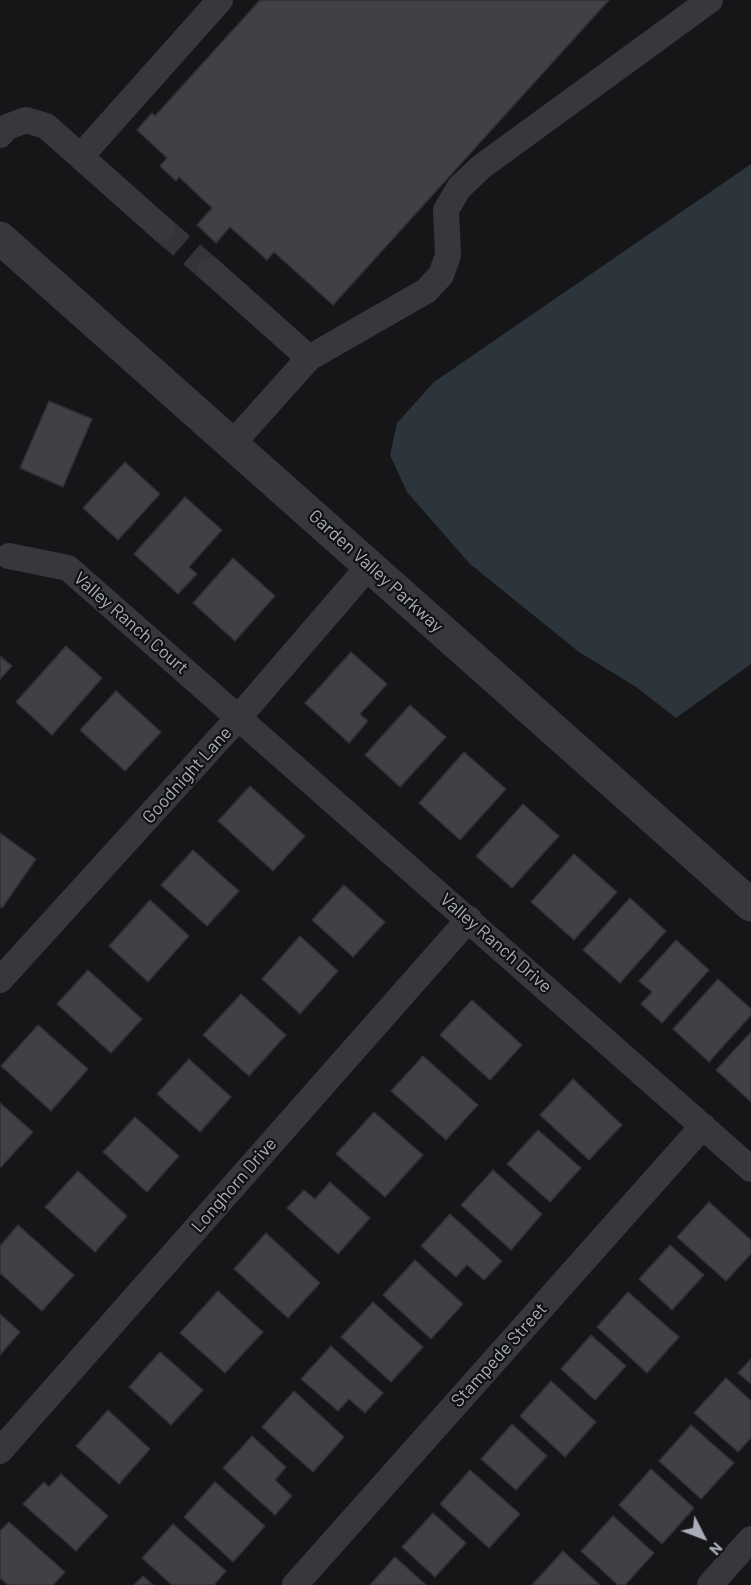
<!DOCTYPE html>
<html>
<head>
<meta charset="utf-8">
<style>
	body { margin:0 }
	#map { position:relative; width:751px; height:1585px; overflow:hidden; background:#161618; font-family:Barlow,sans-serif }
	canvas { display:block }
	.north { position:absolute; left:673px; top:1507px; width:60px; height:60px; -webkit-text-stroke:4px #111113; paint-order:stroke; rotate:132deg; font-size:16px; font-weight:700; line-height:24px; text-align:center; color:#a8adb8 }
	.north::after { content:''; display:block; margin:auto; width:21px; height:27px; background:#a8adb8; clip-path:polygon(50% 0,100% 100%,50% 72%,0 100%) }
</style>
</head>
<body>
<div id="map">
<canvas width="751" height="1585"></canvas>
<div class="north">N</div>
</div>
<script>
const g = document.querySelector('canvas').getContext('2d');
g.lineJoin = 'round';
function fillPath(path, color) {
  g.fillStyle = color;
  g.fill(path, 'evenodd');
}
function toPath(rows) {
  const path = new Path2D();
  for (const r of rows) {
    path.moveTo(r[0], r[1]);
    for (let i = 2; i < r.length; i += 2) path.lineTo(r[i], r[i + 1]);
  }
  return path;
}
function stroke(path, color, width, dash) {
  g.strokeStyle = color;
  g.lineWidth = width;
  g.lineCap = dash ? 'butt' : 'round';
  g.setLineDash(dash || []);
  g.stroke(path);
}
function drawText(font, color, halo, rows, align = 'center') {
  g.font = font + ' Barlow,sans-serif';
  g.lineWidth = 4.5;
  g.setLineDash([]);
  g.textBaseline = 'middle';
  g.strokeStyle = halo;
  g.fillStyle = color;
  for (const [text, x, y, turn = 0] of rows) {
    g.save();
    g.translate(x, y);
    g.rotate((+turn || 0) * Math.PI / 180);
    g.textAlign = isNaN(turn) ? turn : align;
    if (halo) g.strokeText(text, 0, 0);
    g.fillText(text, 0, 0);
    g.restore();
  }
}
fillPath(toPath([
	[751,164,751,664,676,718,636,687,579,652,470,564,407,492,390,455,397,423,434,382]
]), '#2c353c');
const building = toPath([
	[260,0,609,0,333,305,274,252,267,260,230,227,216,243,197,225,212,208,179,177,176,181,160,166,167,158,137,130,152,113,155,116,260,0],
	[49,401,92,419,63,487,20,468,49,401],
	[125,462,160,494,118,540,83,508,125,462],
	[185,497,222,530,189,567,197,574,178,594,134,554,185,497],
	[233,558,275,596,235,641,193,603,233,558],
	[66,646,102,678,52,735,16,702,66,646],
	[351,652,387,684,360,714,368,721,349,743,305,703,351,652],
	[0,656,12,666,0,679,0,656],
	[116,691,161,732,125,771,80,730,116,691],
	[410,705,446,737,400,787,365,755,410,705],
	[464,752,506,789,460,840,419,803,464,752],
	[250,786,305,836,273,871,218,821,250,786],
	[523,804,559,836,512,888,476,856,523,804],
	[0,833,36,859,2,908,0,906,0,833],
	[193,850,239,891,207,926,161,885,193,850],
	[574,854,617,892,574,940,531,902,574,854],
	[344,885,385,922,353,957,312,920,344,885],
	[630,898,666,931,620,983,583,950,630,898],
	[150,900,189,936,148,982,109,946,150,900],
	[300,936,338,971,300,1014,262,979,300,936],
	[676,940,709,970,662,1023,641,1004,652,992,639,981,676,940],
	[88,970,142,1019,111,1053,57,1004,88,970],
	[718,979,751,1009,751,1015,709,1062,673,1029,718,979],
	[241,994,286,1035,249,1076,203,1035,241,994],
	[472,1000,522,1045,490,1080,440,1035,472,1000],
	[38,1025,88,1069,51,1111,1,1066,38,1025],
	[751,1032,751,1102,716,1070,751,1032],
	[423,1056,478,1105,446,1140,391,1091,423,1056],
	[189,1059,231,1097,200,1132,157,1094,189,1059],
	[573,1079,622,1125,589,1160,540,1115,573,1079],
	[0,1103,33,1132,1,1167,0,1166,0,1103],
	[374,1112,423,1155,385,1197,336,1154,374,1112],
	[135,1117,179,1156,147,1192,103,1152,135,1117],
	[538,1130,581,1168,550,1202,507,1164,538,1130],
	[493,1170,542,1214,511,1250,461,1205,493,1170],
	[78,1171,127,1216,95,1252,45,1207,78,1171],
	[330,1182,370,1218,338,1254,287,1208,304,1190,315,1199,330,1182],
	[709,1202,751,1240,751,1254,726,1281,677,1237,709,1202],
	[450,1214,502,1261,484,1280,467,1265,456,1277,421,1246,450,1214],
	[18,1225,74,1275,42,1311,0,1273,0,1246,18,1225],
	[266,1233,320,1283,288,1318,234,1269,266,1233],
	[670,1245,704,1275,672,1310,639,1279,670,1245],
	[415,1260,463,1304,431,1339,383,1295,415,1260],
	[218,1291,263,1332,225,1373,180,1333,218,1291],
	[628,1292,679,1337,647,1373,597,1327,628,1292],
	[373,1302,423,1347,391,1382,341,1337,373,1302],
	[0,1314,20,1332,0,1355,0,1314],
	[591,1335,626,1366,595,1400,561,1369,591,1335],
	[331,1346,383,1393,365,1413,349,1399,338,1411,301,1379,331,1346],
	[160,1352,203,1390,171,1425,129,1387,160,1352],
	[751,1359,751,1384,738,1373,751,1359],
	[726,1378,751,1401,751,1438,738,1452,694,1413,726,1378],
	[551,1381,596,1422,565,1457,520,1416,551,1381],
	[294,1391,344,1437,313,1472,262,1427,294,1391],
	[108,1410,150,1449,119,1484,76,1446,108,1410],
	[512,1424,547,1456,516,1490,481,1459,512,1424],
	[691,1425,734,1463,701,1499,659,1461,691,1425],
	[252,1436,286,1467,275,1480,292,1496,275,1515,223,1468,252,1436],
	[651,1469,694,1508,662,1544,619,1505,651,1469],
	[470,1470,520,1514,489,1548,440,1504,470,1470],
	[61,1474,108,1516,76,1551,23,1504,44,1482,49,1487,61,1474],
	[215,1482,265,1526,233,1562,184,1517,215,1482],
	[433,1513,466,1543,435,1577,402,1547,433,1513],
	[613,1516,654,1553,625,1585,618,1585,581,1551,613,1516],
	[9,1522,65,1572,53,1585,8,1585,0,1578,0,1531,9,1522],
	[173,1524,226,1571,214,1585,172,1585,142,1558,173,1524],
	[563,1551,600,1585,532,1585,563,1551],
	[395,1557,426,1585,370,1585,395,1557],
	[143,1576,153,1585,134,1585,143,1576]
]);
fillPath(building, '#404145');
stroke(building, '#303034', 1.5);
stroke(toPath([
	[162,229,210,270]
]), '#333438', 26, [26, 13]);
stroke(toPath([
	[0,135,7,127,26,120,46,126,162,229],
	[81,156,220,0],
	[210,270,309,358,232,444],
	[309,358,426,291,441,275,448,255,446,210,459,188,481,167,710,0],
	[9,556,68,568,751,1169],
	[0,980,239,717,369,566],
	[0,1451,469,919],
	[295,1585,703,1126],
	[710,1585,751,1539]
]), '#37383d', 26);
stroke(toPath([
	[0,238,751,905]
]), '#37383d', 33);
drawText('18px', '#a8adb8', '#111113', [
	["Garden Valley Parkway",376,571,42],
	["Valley Ranch Court",131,623,41],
	["Goodnight Lane",187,775,-48],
	["Valley Ranch Drive",496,943,41],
	["Longhorn Drive",234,1185,-49],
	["Stampede Street",499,1355,-48]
]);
</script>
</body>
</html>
